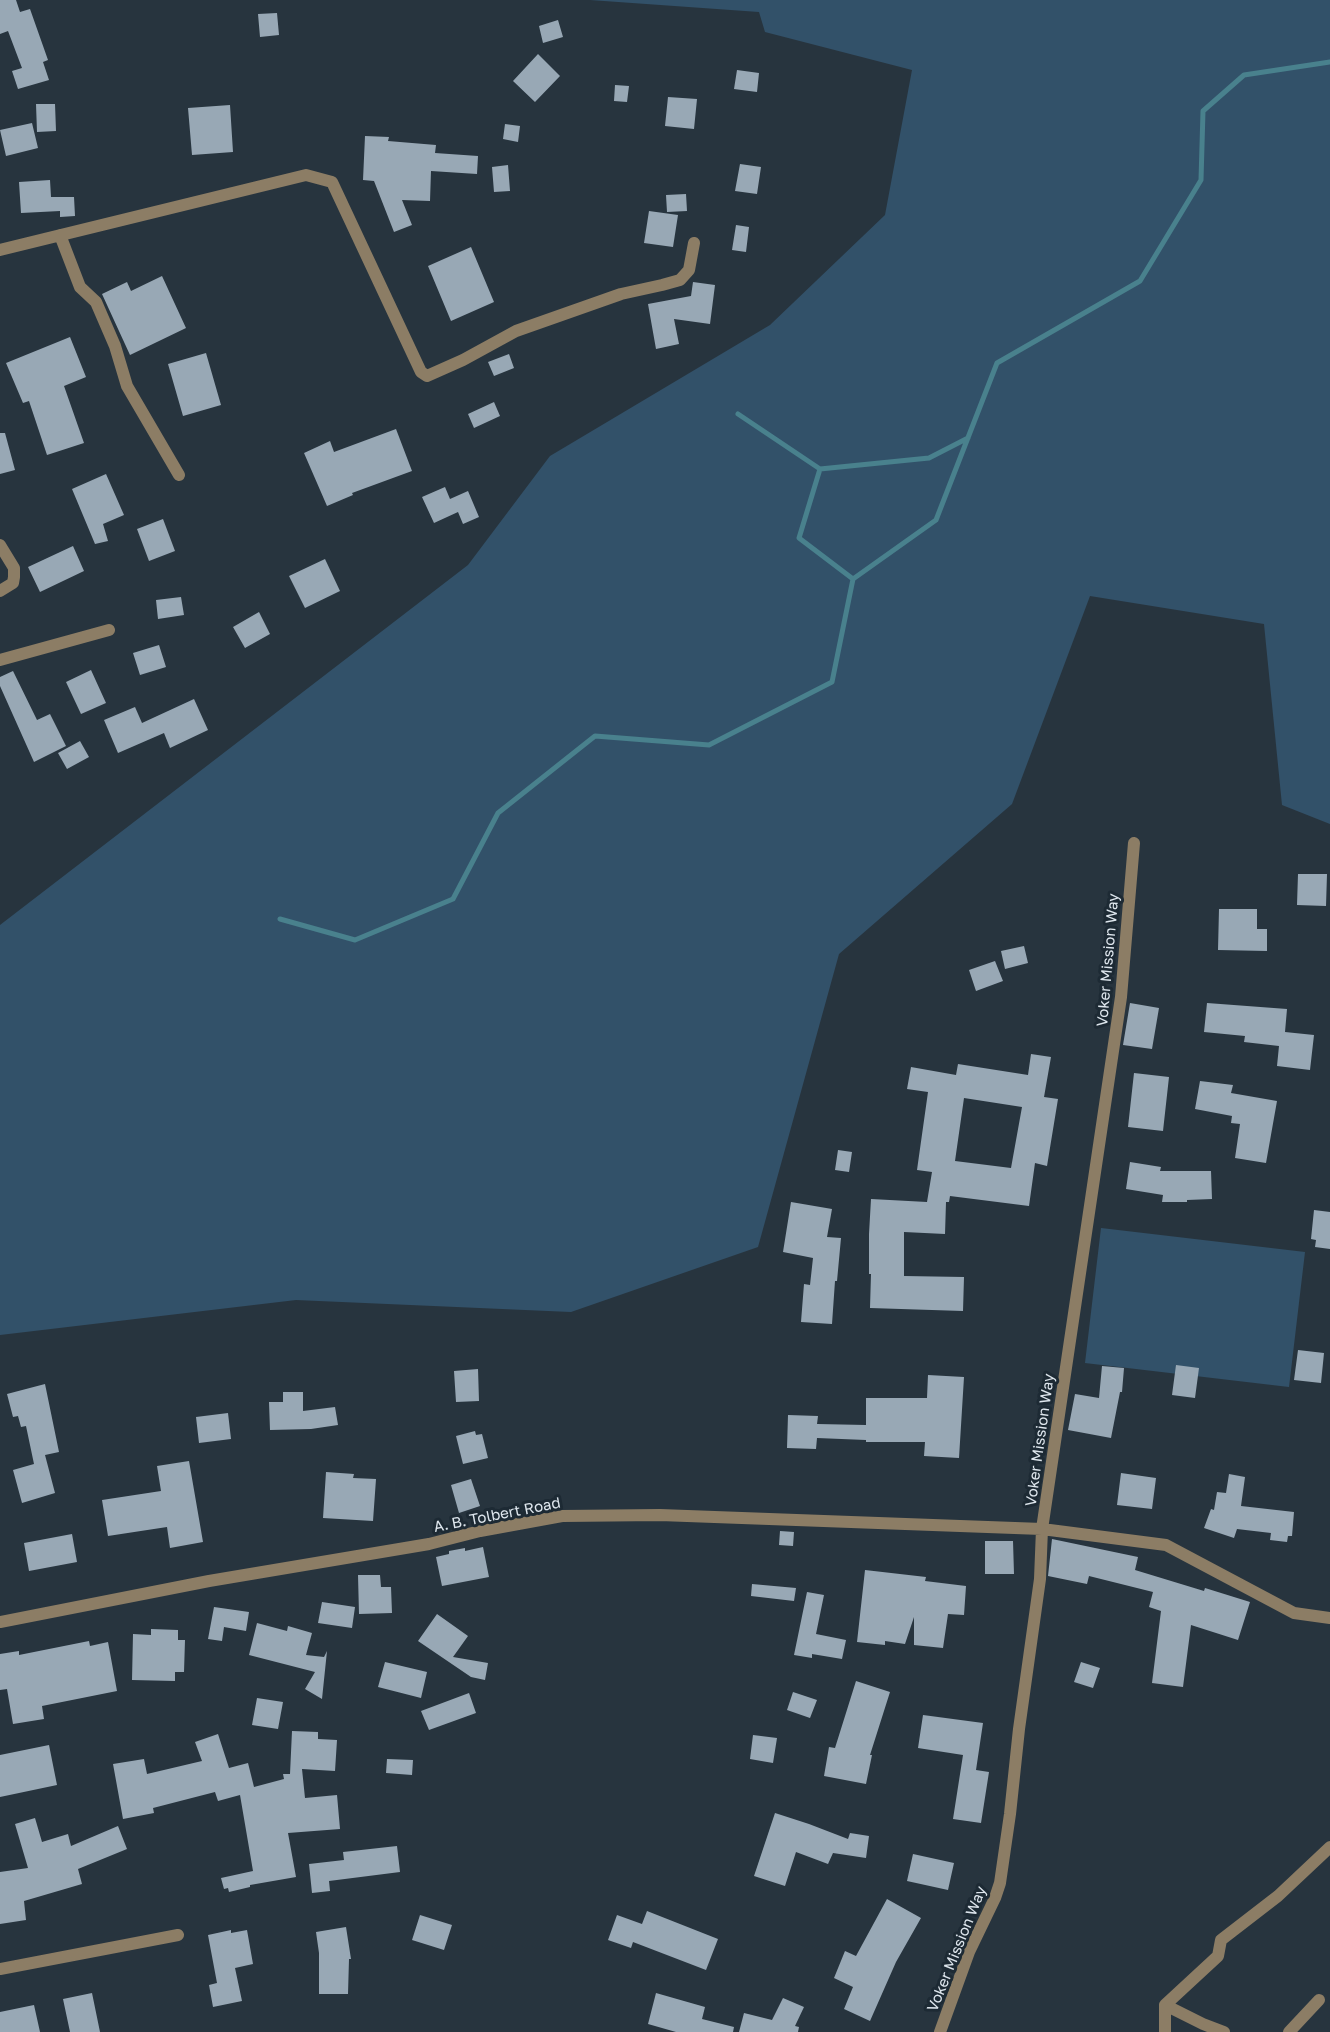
<!DOCTYPE html>
<html>
<head>
<meta charset="utf-8">
<style>
	body { margin:0 }
	canvas { display:block; background:#27343e }
</style>
</head>
<body>
<canvas width="1330" height="2032"></canvas>
<script>
const g = document.querySelector('canvas').getContext('2d');
g.lineJoin = 'round';
function fillPath(path, color) {
  g.fillStyle = color;
  g.fill(path, 'evenodd');
}
function toPath(rows) {
  const path = new Path2D();
  for (const r of rows) {
    path.moveTo(r[0], r[1]);
    for (let i = 2; i < r.length; i += 2) path.lineTo(r[i], r[i + 1]);
  }
  return path;
}
function stroke(path, color, width, dash) {
  g.strokeStyle = color;
  g.lineWidth = width;
  g.lineCap = dash ? 'butt' : 'round';
  g.setLineDash(dash || []);
  g.stroke(path);
}
function drawText(font, color, halo, rows, align = 'center') {
  g.font = font + ' "Golos Text",sans-serif';
  g.lineWidth = 6;
  g.setLineDash([]);
  g.textBaseline = 'middle';
  g.strokeStyle = halo;
  g.fillStyle = color;
  for (const [text, x, y, turn = 0] of rows) {
    g.save();
    g.translate(x, y);
    g.rotate((+turn || 0) * Math.PI / 180);
    g.textAlign = isNaN(turn) ? turn : align;
    if (halo) g.strokeText(text, 0, 0);
    g.fillText(text, 0, 0);
    g.restore();
  }
}
fillPath(toPath([
	[590,0,1330,0,1330,824,1282,805,1264,624,1090,596,1012,804,839,954,758,1247,571,1312,296,1300,0,1335,0,925,468,565,550,456,770,325,885,215,912,70,765,32,759,12],
	[1101,1228,1305,1252,1289,1387,1085,1363]
]), '#325169');
stroke(toPath([
	[738,414,820,469,929,458,968,438],
	[820,469,799,538,853,579],
	[280,919,355,940,453,899,498,813,595,736,709,745,832,682,853,579,936,520,997,363,1140,281,1201,180,1203,111,1244,75,1330,62]
]), '#49818d', 5);
fillPath(toPath([
	[0,0,16,0,20,12,30,9,48,60,43,62,49,80,18,89,12,71,22,68,8,31,0,34],
	[277,13,279,35,260,37,258,14],
	[558,20,563,37,543,43,539,26],
	[538,54,560,76,535,102,513,81],
	[737,70,759,73,757,92,734,89],
	[615,85,629,86,627,102,614,101],
	[668,97,697,99,694,129,665,126],
	[36,104,55,104,56,131,37,132],
	[230,105,233,152,192,155,188,108],
	[32,123,38,148,6,156,0,130],
	[505,124,520,126,518,142,503,139],
	[365,136,389,137,388,141,436,145,435,153,478,156,477,174,431,171,430,201,402,200,412,225,394,232,374,181,363,180],
	[740,164,761,167,757,194,735,191],
	[508,165,510,191,494,192,492,167],
	[50,180,51,197,74,197,75,216,60,217,60,211,21,213,19,182],
	[686,194,687,211,667,212,666,195],
	[649,211,678,215,673,247,644,243],
	[736,225,749,227,746,252,732,250],
	[471,247,494,302,451,321,428,266],
	[162,276,186,328,130,355,102,294,127,282,131,291],
	[693,282,715,285,710,324,674,319,679,344,656,349,648,304,691,296],
	[70,337,86,377,64,386,84,443,47,455,29,401,23,403,6,363],
	[206,353,221,405,183,416,168,364],
	[509,354,514,368,494,376,488,362],
	[494,402,500,416,474,428,468,414],
	[396,429,412,471,352,493,353,495,327,506,304,453,330,441,334,452],
	[0,433,5,433,15,470,0,474],
	[106,474,124,515,103,524,108,541,95,544,72,489],
	[445,487,450,499,468,491,479,517,463,524,458,512,434,523,422,497],
	[163,519,175,551,149,561,137,529],
	[73,546,84,571,40,592,28,567],
	[325,559,340,591,305,608,289,576],
	[181,597,184,615,158,619,156,600],
	[259,612,270,634,245,648,233,627],
	[159,645,166,667,140,675,133,653],
	[91,670,106,703,81,714,66,682],
	[13,671,37,720,50,714,66,746,34,762,0,686,0,677],
	[194,699,208,730,170,748,164,733,118,753,104,720,135,707,142,723],
	[80,741,89,757,67,769,58,753],
	[1298,874,1327,874,1326,906,1297,905],
	[1219,909,1257,909,1257,929,1267,929,1267,951,1218,950],
	[1024,946,1028,963,1005,969,1001,951],
	[995,961,1003,981,976,991,969,970],
	[1130,1003,1159,1008,1152,1049,1123,1045],
	[1207,1003,1287,1009,1285,1032,1314,1035,1310,1070,1277,1066,1279,1046,1244,1042,1245,1036,1204,1032],
	[1031,1054,1051,1057,1044,1097,1058,1099,1047,1166,1035,1163,1029,1206,950,1196,949,1202,946,1202,945,1234,904,1232,904,1276,964,1277,963,1311,870,1308,871,1274,869,1274,869,1234,871,1199,927,1202,932,1172,917,1170,928,1092,907,1089,911,1067,956,1075,958,1064,1028,1075],
	[964,1098,1022,1107,1011,1168,955,1161],
	[1134,1073,1169,1077,1163,1131,1128,1127],
	[1200,1081,1233,1085,1231,1093,1277,1101,1266,1163,1235,1158,1240,1124,1231,1123,1232,1116,1195,1109],
	[838,1150,852,1152,849,1172,835,1170],
	[1130,1162,1161,1167,1160,1171,1211,1171,1212,1199,1187,1200,1187,1202,1162,1202,1163,1195,1126,1189],
	[791,1202,832,1209,827,1237,841,1238,837,1281,835,1281,832,1324,801,1322,804,1284,810,1285,813,1258,783,1252],
	[1314,1210,1330,1212,1330,1249,1315,1247,1316,1240,1311,1239],
	[1298,1350,1324,1353,1321,1383,1294,1380],
	[1176,1365,1199,1368,1195,1398,1172,1395],
	[1102,1366,1124,1368,1122,1392,1120,1392,1111,1438,1068,1430,1075,1394,1099,1398],
	[478,1369,479,1401,456,1402,454,1371],
	[928,1375,964,1377,959,1458,924,1456,925,1442,866,1442,866,1440,817,1438,816,1449,787,1448,788,1415,818,1416,817,1424,866,1425,866,1398,927,1398],
	[45,1384,59,1452,45,1455,55,1493,22,1503,13,1470,34,1464,26,1426,21,1427,18,1416,13,1417,7,1394],
	[283,1392,303,1392,303,1411,335,1407,338,1425,311,1429,270,1430,269,1402,283,1402],
	[228,1413,231,1439,199,1443,196,1417],
	[475,1431,476,1435,482,1434,488,1458,463,1464,456,1436],
	[189,1461,203,1542,170,1548,167,1527,108,1536,102,1500,161,1491,157,1466],
	[326,1472,354,1474,353,1478,376,1479,373,1521,323,1518],
	[1121,1473,1156,1478,1152,1509,1117,1505],
	[1229,1474,1245,1477,1241,1506,1294,1512,1292,1536,1288,1536,1287,1542,1270,1540,1271,1533,1237,1529,1234,1538,1204,1528,1211,1509,1214,1510,1217,1492,1226,1493],
	[471,1479,480,1506,459,1513,451,1485],
	[780,1531,794,1532,793,1546,779,1545],
	[72,1534,77,1562,29,1571,24,1543],
	[1052,1539,1138,1557,1135,1570,1204,1591,1205,1588,1250,1602,1238,1640,1191,1625,1183,1687,1152,1683,1161,1611,1149,1607,1153,1592,1089,1576,1087,1584,1048,1576],
	[985,1541,1013,1541,1014,1574,985,1574],
	[483,1547,489,1577,442,1586,436,1557,449,1554,449,1551,465,1548,465,1551],
	[865,1570,926,1577,925,1581,966,1586,964,1615,948,1614,943,1648,914,1645,914,1617,905,1644,885,1641,885,1645,857,1642],
	[358,1575,380,1575,381,1587,391,1587,392,1613,359,1614],
	[752,1584,796,1588,794,1601,751,1596],
	[807,1592,824,1595,816,1634,846,1640,842,1659,812,1654,812,1658,794,1655],
	[322,1602,355,1607,352,1628,318,1623],
	[214,1607,249,1612,246,1631,224,1627,222,1641,208,1639],
	[437,1614,468,1636,453,1657,488,1663,485,1680,471,1677,418,1641],
	[257,1623,287,1631,288,1626,312,1633,306,1655,324,1657,327,1651,322,1699,305,1689,315,1672,249,1655],
	[151,1629,178,1630,178,1640,185,1640,184,1672,175,1672,175,1681,132,1680,133,1634,151,1635],
	[89,1641,90,1646,108,1642,117,1691,42,1706,44,1719,13,1724,7,1689,0,1690,0,1654,19,1651,19,1655],
	[385,1662,427,1672,421,1698,378,1687],
	[1081,1662,1100,1668,1093,1688,1074,1682],
	[856,1681,890,1692,870,1755,872,1755,866,1784,824,1776,829,1747,835,1748],
	[793,1692,817,1700,810,1718,787,1710],
	[469,1693,476,1713,429,1730,421,1711],
	[257,1698,283,1702,278,1729,252,1725],
	[923,1715,983,1723,976,1770,989,1772,981,1823,953,1819,963,1755,918,1748],
	[292,1731,318,1732,318,1739,337,1740,335,1771,302,1769,305,1798,337,1795,340,1829,288,1833,296,1877,250,1885,250,1887,229,1892,228,1888,224,1889,221,1878,253,1871,240,1795,218,1801,215,1792,153,1808,154,1813,123,1819,113,1764,144,1759,147,1774,202,1761,195,1742,218,1734,229,1768,248,1763,254,1787,284,1779,283,1774,290,1774],
	[753,1735,777,1738,773,1763,750,1759],
	[49,1745,57,1785,0,1797,0,1755],
	[387,1759,413,1760,412,1775,386,1773],
	[775,1813,809,1824,848,1839,850,1833,869,1836,866,1858,833,1853,828,1864,796,1852,785,1886,754,1876],
	[35,1818,42,1842,68,1834,71,1846,118,1826,127,1849,78,1869,82,1884,24,1901,26,1920,0,1924,0,1872,28,1868,15,1824],
	[397,1846,400,1872,329,1881,330,1891,312,1893,309,1864,344,1860,343,1852],
	[913,1854,954,1863,948,1890,907,1881],
	[887,1899,921,1918,896,1962,870,2021,844,2009,853,1987,834,1978,845,1951,856,1956],
	[647,1911,718,1939,706,1970,633,1942,631,1948,608,1940,617,1915,642,1924],
	[420,1915,452,1925,444,1950,412,1940],
	[346,1927,351,1959,349,1959,348,1994,319,1994,319,1953,316,1932],
	[231,1930,231,1933,247,1930,253,1964,235,1968,242,2001,213,2007,209,1985,217,1983,208,1935],
	[92,1993,100,2032,70,2032,63,1999],
	[656,1993,705,2007,702,2019,734,2027,733,2032,676,2032,648,2024],
	[783,1998,804,2007,795,2026,799,2027,798,2032,739,2032,744,2013,772,2020],
	[34,2005,40,2032,0,2032,0,2012]
]), '#98a8b5');
stroke(toPath([
	[60,235,80,287,96,302,115,346,127,386,179,475],
	[0,250,306,175,332,182,421,372,427,376,463,360,516,331,621,294,662,285,680,280,689,270,694,243],
	[0,545,14,568,14,577,13,583,0,591],
	[0,660,109,630],
	[0,1622,209,1581,429,1544,480,1531,562,1516,660,1515,1042,1529,1166,1545,1294,1613,1330,1618],
	[0,1969,178,1935],
	[1165,2005,1203,2024,1224,2032],
	[940,2032,969,1952,995,1898,1000,1883,1010,1814,1019,1729,1040,1579,1042,1529,1121,997,1134,843],
	[1165,2032,1165,2005,1218,1956,1221,1940,1278,1896,1330,1847],
	[1289,2032,1319,2000]
]), '#8c7d65', 12);
drawText('15px', '#dee6ed', '#1d2a34', [
	["Voker Mission Way",1108,960,-85],
	["Voker Mission Way",1040,1440,-82],
	["A. B. Tolbert Road",497,1515,-11],
	["Voker Mission Way",957,1949,-68]
]);
</script>
</body>
</html>
